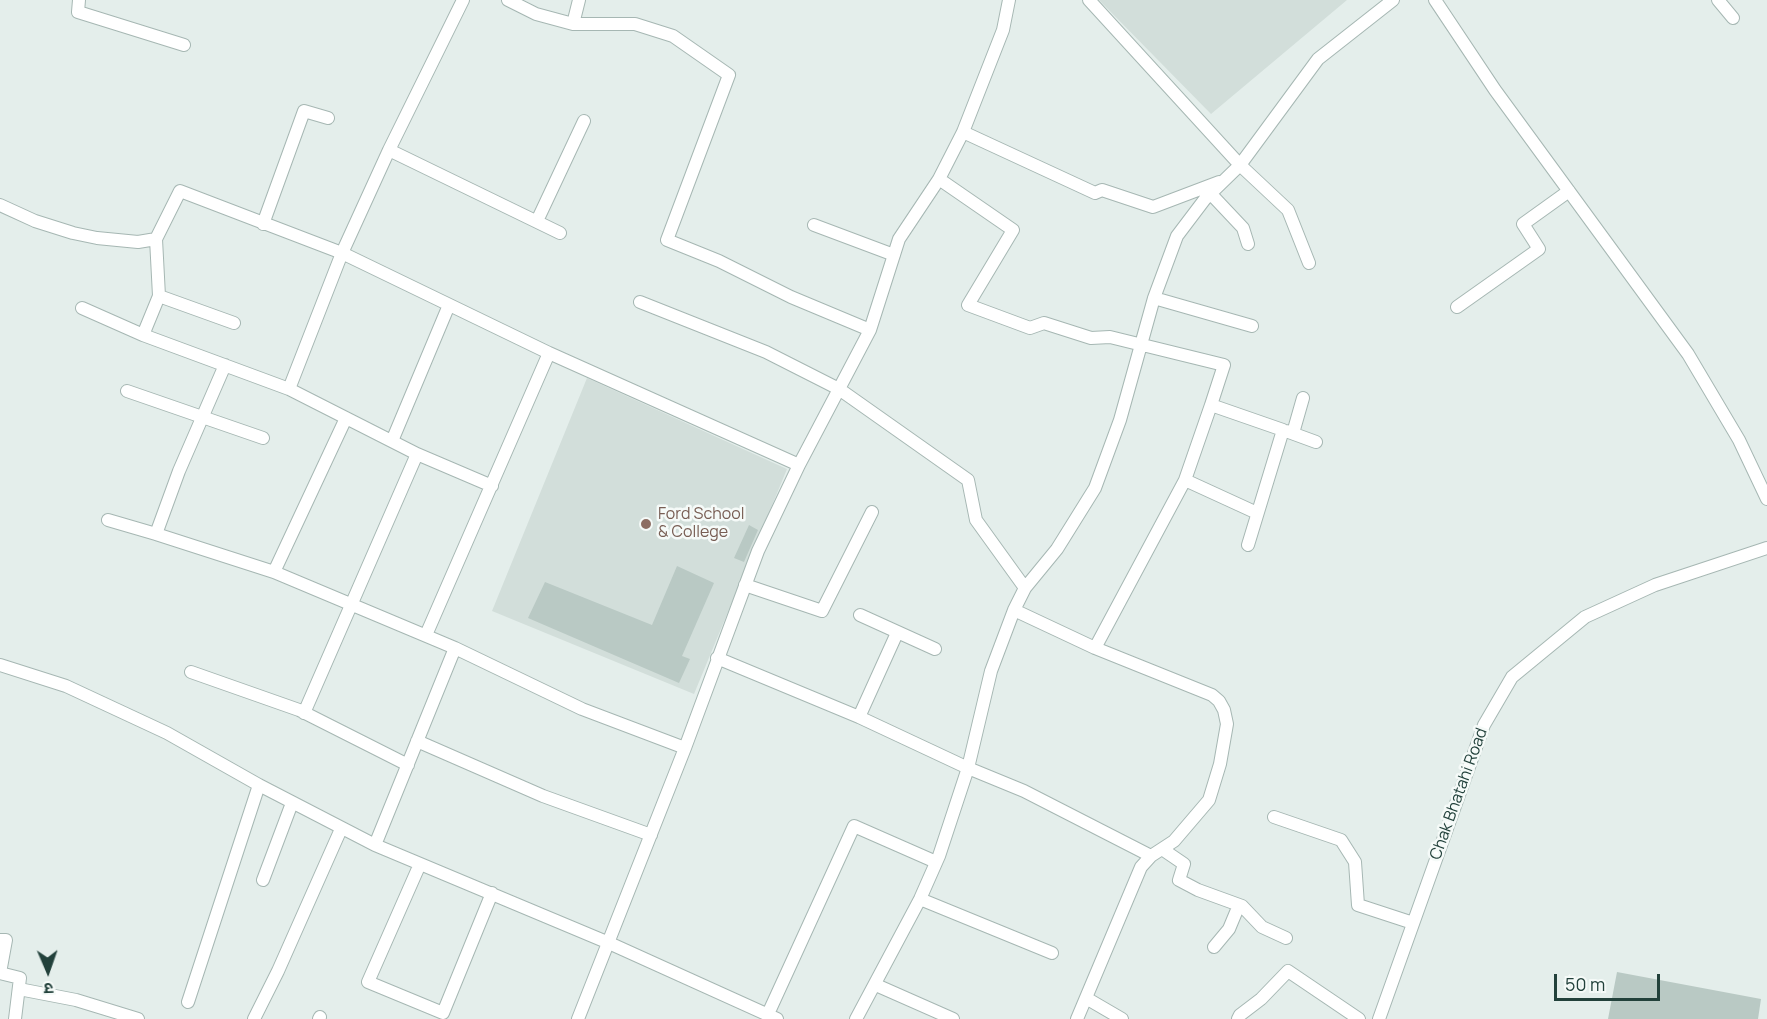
<!DOCTYPE html>
<html>
<head>
<meta charset="utf-8">
<style>
	body { margin:0 }
	#map { position:relative; width:1767px; height:1019px; overflow:hidden; background:#e4eeeb; font-family:Manrope,"Noto Sans Devanagari",sans-serif }
	canvas { display:block }
	.north { position:absolute; left:18px; top:941px; width:60px; height:60px; -webkit-text-stroke:4px #f5faf8; paint-order:stroke; rotate:178deg; font-size:16px; font-weight:700; line-height:24px; text-align:center; color:#22413b }
	.north::after { content:''; display:block; margin:auto; width:21px; height:27px; background:#22413b; clip-path:polygon(50% 0,100% 100%,50% 72%,0 100%) }
	.scale { position:absolute; left:1554px; top:974px; width:106px; height:27px; box-sizing:border-box; border:3px solid #22413b; border-top:0; padding-left:8px; font-size:18px; line-height:21px; white-space:nowrap; color:#22413b; -webkit-text-stroke:4px #f5faf8; paint-order:stroke }
</style>
</head>
<body>
<div id="map">
<canvas width="1767" height="1019"></canvas>
<div class="north">उ</div>
<div class="scale">50 m</div>
</div>
<script>
const g = document.querySelector('canvas').getContext('2d');
g.lineJoin = 'round';
function fillPath(path, color) {
  g.fillStyle = color;
  g.fill(path, 'evenodd');
}
function toPath(rows) {
  const path = new Path2D();
  for (const r of rows) {
    path.moveTo(r[0], r[1]);
    for (let i = 2; i < r.length; i += 2) path.lineTo(r[i], r[i + 1]);
  }
  return path;
}
function stroke(path, color, width, dash) {
  g.strokeStyle = color;
  g.lineWidth = width;
  g.lineCap = dash ? 'butt' : 'round';
  g.setLineDash(dash || []);
  g.stroke(path);
}
function drawText(font, color, halo, rows, align = 'center') {
  g.font = font + ' Manrope,sans-serif';
  g.lineWidth = 5;
  g.setLineDash([]);
  g.textBaseline = 'middle';
  g.strokeStyle = halo;
  g.fillStyle = color;
  for (const [text, x, y, turn = 0] of rows) {
    g.save();
    g.translate(x, y);
    g.rotate((+turn || 0) * Math.PI / 180);
    g.textAlign = isNaN(turn) ? turn : align;
    if (halo) g.strokeText(text, 0, 0);
    g.fillText(text, 0, 0);
    g.restore();
  }
}
fillPath(toPath([
	[1099,0,1347,0,1211,114],
	[587,378,787,469,694,694,492,611]
]), '#d2deda');
fillPath(toPath([
	[749,525,758,530,744,562,734,558],
	[677,566,714,583,682,656,690,659,679,683,528,618,545,582,652,625],
	[1617,972,1761,999,1758,1019,1608,1019]
]), '#b9c9c4');
const minor = toPath([
	[79,0,78,12,184,45],
	[508,0,536,14,573,24,635,24,673,36,729,75,667,240,719,261,791,297,870,330],
	[1089,0,1240,165,1288,210,1309,263],
	[1435,0,1495,90,1688,354,1739,440,1767,499],
	[1718,0,1733,18],
	[573,24,579,0],
	[963,132,1095,193,1102,190,1153,207,1219,182],
	[389,150,560,233],
	[939,179,1013,230,968,305,1030,328,1044,323,1091,338,1110,337,1224,365,1211,405],
	[1210,193,1243,228,1248,244],
	[0,205,35,221,73,233,97,238,138,242,156,239,180,191,342,253,549,353,799,465],
	[537,221,584,121],
	[263,224,304,111,328,118],
	[814,225,894,255],
	[156,239,159,296,234,323],
	[1154,298,1252,326],
	[640,302,766,352,839,389,968,480,976,520,1025,588],
	[1457,307,1539,249,1523,224,1569,191],
	[82,308,143,335,289,389,417,454,304,713],
	[143,335,159,296],
	[289,389,342,253,389,150,463,0],
	[127,391,263,438],
	[1286,431,1316,442],
	[1293,433,1303,398],
	[392,441,449,305],
	[417,454,492,486],
	[1185,480,1257,513],
	[108,520,156,534,274,572,455,648,582,709,685,748],
	[156,534,179,471,225,365],
	[274,572,346,418],
	[745,585,822,611,872,512],
	[1014,610,1095,648,1212,695,1219,701,1224,710,1227,724,1220,764,1209,800,1174,841,1151,856,1141,867,1077,1019],
	[860,615,935,649],
	[426,635,549,353],
	[1095,648,1185,480,1211,405,1283,430,1248,545],
	[717,658,859,717,968,768,1024,791,1151,856],
	[0,665,66,686,167,733,259,785,375,845,609,943,777,1019],
	[191,672,299,710,408,765],
	[859,717,897,633],
	[417,741,543,796,651,835],
	[1274,817,1341,840,1355,862,1358,905,1413,923],
	[375,845,455,648],
	[1162,849,1184,864,1179,880,1198,890,1242,906,1262,927,1286,938],
	[420,864,368,982,443,1013,492,893],
	[263,880,292,803],
	[920,899,1052,953],
	[0,940,6,940,0,973],
	[1214,947,1229,929,1239,905],
	[0,973,20,978,15,1019],
	[876,985,953,1019],
	[19,989,76,1000,138,1019],
	[1086,998,1122,1019],
	[188,1002,259,785],
	[768,1014,854,826,936,862],
	[254,1019,278,971,341,829],
	[319,1019,320,1017],
	[578,1019,685,748,758,551,799,465,870,330,899,239,939,179,963,132,1003,30,1009,0],
	[856,1019,920,899,939,856,968,768,991,671,1014,610,1025,588,1057,549,1095,488,1120,420,1154,298,1177,236,1205,199,1240,165,1318,59,1393,0],
	[1238,1019,1240,1015,1261,999,1288,971,1359,1019],
	[1379,1019,1484,725,1512,677,1585,617,1655,585,1767,548]
]);
stroke(minor, '#a6b7b3', 14);
stroke(minor, '#fff', 12);
for (const [x, y, r, color] of [
	[646,524,6,"#8d6e63"]
]) {
  const dot = new Path2D();
  dot.arc(x, y, r, 0, 2 * Math.PI);
  g.fillStyle = color;
  g.fill(dot);
  stroke(dot, '#f5faf8', 2);
}
drawText('16px', '#785e54', '#f5faf8', [
	["Ford School",658,515],
	["& College",658,533]
], 'left');
drawText('16px', '#22413b', '#f5faf8', [
	["Chak Bhatahi Road",1459,794,-70]
]);
</script>
</body>
</html>
